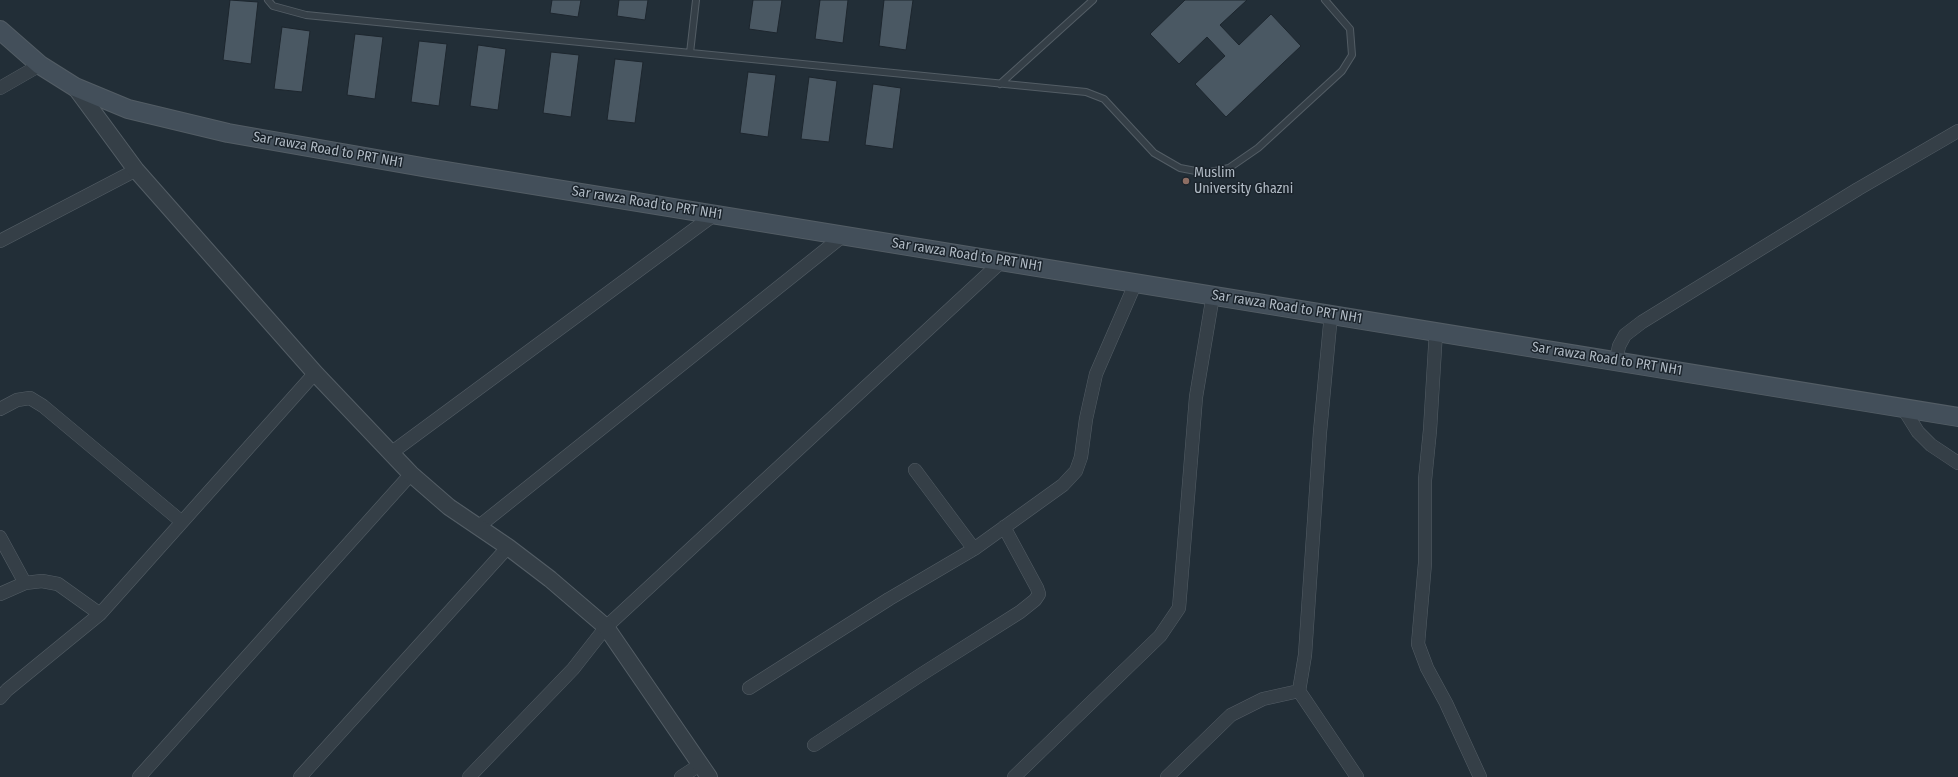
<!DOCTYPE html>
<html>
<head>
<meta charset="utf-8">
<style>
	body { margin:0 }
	canvas { display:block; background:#222e37 }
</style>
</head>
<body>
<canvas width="1958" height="777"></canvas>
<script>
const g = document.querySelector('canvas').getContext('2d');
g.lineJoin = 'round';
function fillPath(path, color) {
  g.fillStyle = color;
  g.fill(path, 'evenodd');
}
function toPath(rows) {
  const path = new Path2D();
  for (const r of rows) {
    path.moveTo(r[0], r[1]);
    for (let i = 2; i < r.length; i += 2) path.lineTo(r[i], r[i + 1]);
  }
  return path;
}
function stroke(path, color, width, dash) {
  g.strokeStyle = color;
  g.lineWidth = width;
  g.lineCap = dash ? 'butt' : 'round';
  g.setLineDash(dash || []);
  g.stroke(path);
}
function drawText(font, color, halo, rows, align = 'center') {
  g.font = font + ' "Fira Sans Condensed",sans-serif';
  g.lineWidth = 3;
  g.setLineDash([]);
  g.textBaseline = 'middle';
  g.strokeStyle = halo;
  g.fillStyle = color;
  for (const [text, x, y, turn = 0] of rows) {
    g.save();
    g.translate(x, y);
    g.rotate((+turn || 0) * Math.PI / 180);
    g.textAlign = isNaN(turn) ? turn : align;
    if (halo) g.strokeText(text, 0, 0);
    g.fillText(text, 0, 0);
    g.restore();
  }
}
const building = toPath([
	[230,0,258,2,251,64,223,60,230,0],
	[552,0,581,0,578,17,550,13,552,0],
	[619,0,648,0,645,20,617,16,619,0],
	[753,0,782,0,777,33,749,29,753,0],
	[820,0,848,0,843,43,815,39,820,0],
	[884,0,913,0,906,50,879,46,884,0],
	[1185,0,1247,0,1220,25,1239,45,1271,14,1301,46,1226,117,1195,84,1225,56,1207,37,1179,64,1150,34,1185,0],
	[282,27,310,31,302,92,274,89,282,27],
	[355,34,383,37,375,99,347,95,355,34],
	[419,41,447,44,439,106,411,102,419,41],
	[478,45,506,49,498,110,470,106,478,45],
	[551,52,579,55,571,117,543,113,551,52],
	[615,59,643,62,635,123,607,120,615,59],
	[748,72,776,75,768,137,740,133,748,72],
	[809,77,837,81,829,142,801,139,809,77],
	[873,84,901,88,893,149,865,145,873,84]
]);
fillPath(building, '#4a5863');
stroke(building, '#1d262e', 1);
const service = toPath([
	[268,0,273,6,306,15,1086,92,1104,99,1154,153,1180,168,1206,173,1229,168,1258,148,1342,71,1352,55,1350,29,1325,0],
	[690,53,696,0],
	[1000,84,1093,0]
]);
const minor = toPath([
	[0,88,40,65],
	[0,241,136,170],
	[1436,331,1430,430,1425,480,1425,563,1418,644,1427,668,1446,703,1480,777],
	[1616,361,1619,346,1625,335,1642,322,1858,189,1958,131],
	[1903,408,1918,432,1931,445,1958,463],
	[0,409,17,400,30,398,43,406,182,522],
	[391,453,715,214],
	[915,470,974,549],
	[478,527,844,235],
	[0,537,25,583,42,581,58,584,100,614],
	[0,594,25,583],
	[749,688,889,599,974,549,1063,485,1076,471,1081,457,1086,419,1096,374,1136,282],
	[1299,691,1357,777],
	[0,698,7,690,100,614,315,373],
	[814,745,922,674,1020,612,1035,600,1039,594,1037,588,1004,527],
	[139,777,411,474],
	[300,777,508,547],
	[469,777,573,669,606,627,1002,261],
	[681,777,701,764],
	[1014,777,1160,636,1179,608,1196,397,1213,295],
	[1167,777,1231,715,1263,699,1299,691,1305,655,1320,432,1331,314]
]);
const tertiary = toPath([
	[75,87,136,170,315,373,411,474,449,507,508,547,550,579,606,627,709,777]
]);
const secondary = toPath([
	[0,30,40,65,75,87,128,109,228,133,428,168,1958,417]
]);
stroke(service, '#535d65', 8);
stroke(minor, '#535d65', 14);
stroke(tertiary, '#535d65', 18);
stroke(secondary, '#535d65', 20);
stroke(service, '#353f47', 6);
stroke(minor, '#353f47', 13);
stroke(tertiary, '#353f47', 16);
stroke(secondary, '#434f5a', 18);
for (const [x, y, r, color] of [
	[1186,181,4,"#8d6e63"]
]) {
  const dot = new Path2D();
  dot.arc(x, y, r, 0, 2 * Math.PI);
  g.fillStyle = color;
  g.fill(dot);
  stroke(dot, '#1b242c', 1.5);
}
drawText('14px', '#b0bac4', '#1b242c', [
	["Sar rawza Road to PRT NH1",328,150,10],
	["Sar rawza Road to PRT NH1",647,203,9],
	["Sar rawza Road to PRT NH1",967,255,9],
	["Sar rawza Road to PRT NH1",1287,307,9],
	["Sar rawza Road to PRT NH1",1607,359,9]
]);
drawText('14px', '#b0bac4', '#1b242c', [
	["Muslim",1194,173],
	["University Ghazni",1194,189]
], 'left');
</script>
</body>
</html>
